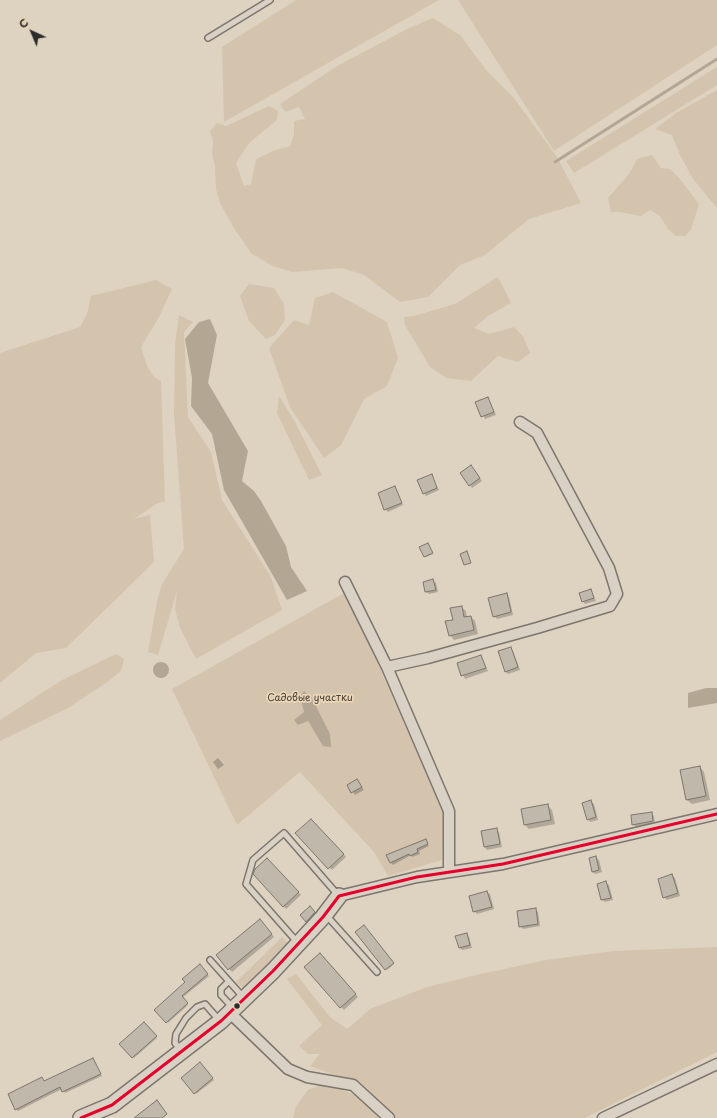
<!DOCTYPE html>
<html>
<head>
<meta charset="utf-8">
<style>
	body { margin:0 }
	#map { position:relative; width:717px; height:1118px; overflow:hidden; background:#ded2c1; font-family:"Playpen Sans",sans-serif }
	canvas { display:block }
	.north { position:absolute; left:12px; top:12px; width:40px; height:40px; -webkit-text-stroke:3px #ebd5b4; paint-order:stroke; rotate:316deg; font-size:11px; font-weight:700; line-height:16px; text-align:center; color:#2b2b2b }
	.north::after { content:''; display:block; margin:auto; width:14px; height:18px; background:#2b2b2b; clip-path:polygon(50% 0,100% 100%,50% 72%,0 100%) }
</style>
</head>
<body>
<div id="map">
<canvas width="717" height="1118"></canvas>
<div class="north">С</div>
</div>
<script>
const g = document.querySelector('canvas').getContext('2d');
g.lineJoin = 'round';
function fillPath(path, color) {
  g.fillStyle = color;
  g.fill(path, 'evenodd');
}
function toPath(rows) {
  const path = new Path2D();
  for (const r of rows) {
    if (r.length === 3) {
      path.moveTo(r[0] + r[2], r[1]);
      path.arc(r[0], r[1], r[2], 0, 2 * Math.PI);
      continue;
    }
    path.moveTo(r[0], r[1]);
    for (let i = 2; i < r.length; i += 2) path.lineTo(r[i], r[i + 1]);
  }
  return path;
}
function stroke(path, color, width, dash) {
  g.strokeStyle = color;
  g.lineWidth = width;
  g.lineCap = dash ? 'butt' : 'round';
  g.setLineDash(dash || []);
  g.stroke(path);
}
function drawText(font, color, halo, rows, align = 'center') {
  g.font = font + ' "Playpen Sans",sans-serif';
  g.lineWidth = 3.5;
  g.setLineDash([]);
  g.textBaseline = 'middle';
  g.strokeStyle = halo;
  g.fillStyle = color;
  for (const [text, x, y, turn = 0] of rows) {
    g.save();
    g.translate(x, y);
    g.rotate((+turn || 0) * Math.PI / 180);
    g.textAlign = isNaN(turn) ? turn : align;
    if (halo) g.strokeText(text, 0, 0);
    g.fillText(text, 0, 0);
    g.restore();
  }
}
fillPath(toPath([
	[296,0,439,0,224,122,222,47],
	[458,0,717,0,717,45,554,151],
	[433,18,461,36,486,70,514,98,557,157,581,203,529,219,485,255,460,265,428,297,400,302,364,275,342,268,292,272,273,266,252,254,235,230,220,203,216,189,215,166,212,154,213,142,210,131,217,123,226,126,269,106,278,111,277,120,249,143,236,163,244,186,251,184,256,159,273,151,290,146,294,135,294,121,305,119,299,107,285,112,280,104,337,66,409,28],
	[717,67,717,85,574,173,566,161],
	[717,90,717,208,693,179,680,155,672,135,655,129,676,113],
	[652,155,661,168,670,169,680,179,699,204,691,230,685,236,676,236,668,229,660,216,650,210,641,216,620,212,611,212,608,198,629,174,637,159],
	[498,277,511,303,488,316,474,328,489,334,514,327,523,336,530,353,518,362,498,356,471,381,446,378,430,367,405,325,404,317,414,316,455,304],
	[156,280,172,289,158,319,141,347,147,366,154,377,161,381,165,501,156,504,134,519,150,515,154,562,66,648,36,653,0,683,0,353,80,327,87,314,91,296],
	[249,284,274,288,284,304,285,320,275,335,266,339,249,321,240,296],
	[333,292,387,322,398,358,387,386,364,399,341,445,324,458,290,407,269,348,294,320,309,325,315,298],
	[179,315,193,322,184,332,188,417,211,452,222,500,271,577,282,610,196,659,180,628,175,609,177,591,158,655,148,652,157,601,162,584,184,549,174,415,175,345],
	[279,396,295,422,322,475,309,480,277,413],
	[346,592,445,816,442,860,388,876,374,852,300,772,237,825,172,689],
	[116,654,124,659,121,671,109,681,68,708,0,741,0,720,62,680],
	[282,937,290,945,245,990,236,982],
	[717,947,717,1052,585,1118,395,1118,354,1082,310,1066,320,1054,308,1054,299,1046,322,1025,287,979,296,974,330,1017,347,1029,370,1009,427,987,476,975,546,960,614,951],
	[331,1085,357,1096,384,1118,293,1118,296,1106,308,1090,319,1086]
]), '#d4c4ae');
fillPath(toPath([
	[210,319,217,335,208,383,248,451,242,481,254,491,261,501,286,546,291,567,307,591,287,600,224,490,212,434,191,406,192,378,185,339,199,322],
	[161,670,8],
	[706,688,717,688,717,703,688,708,688,693],
	[304,691,312,698,330,734,331,747,323,746,308,721,298,725,294,720,304,712,300,696]
]), '#b3a794');
fillPath(toPath([
	[488,398,496,415,485,419,477,403],
	[474,469,482,481,472,488,470,485],
	[431,476,439,490,426,496,424,493],
	[394,487,403,505,388,512,385,509],
	[429,545,433,554,426,557,425,556],
	[433,580,436,583,438,592,429,594,426,592],
	[591,590,596,601,585,604,583,601],
	[506,595,509,597,513,615,497,619,494,616],
	[461,607,466,611,467,618,471,617,475,621,478,634,454,640,450,635,454,621],
	[510,648,513,651,520,670,508,674,505,671],
	[481,656,488,671,465,679,458,663],
	[218,758,224,765,218,769,213,762],
	[700,767,704,772,710,800,692,804,687,800],
	[357,780,364,790,355,795,348,785],
	[591,801,594,804,598,820,590,822,588,819],
	[547,805,552,810,555,824,529,829,525,825],
	[651,813,654,816,655,824,636,827,633,824],
	[311,820,346,857,332,870,297,833],
	[496,829,499,832,502,847,487,850,485,847],
	[425,840,429,846,419,851,420,854,412,857,411,855,393,865,391,863,387,856],
	[596,857,599,860,602,872,595,874,592,871],
	[267,859,301,895,286,909,254,874],
	[672,875,675,878,680,896,667,900,664,897],
	[606,883,609,885,613,900,605,902,602,900,598,885],
	[487,892,490,894,494,909,477,914,474,911],
	[310,908,317,916,309,924,301,915],
	[535,909,538,912,540,926,523,929,520,926],
	[262,922,274,937,232,972,217,955],
	[364,926,394,964,387,970,356,932],
	[466,934,469,937,472,948,462,950,460,948],
	[323,956,358,997,344,1010,305,967],
	[200,965,209,976,182,998,188,1005,168,1023,156,1010,187,983],
	[144,1024,157,1038,134,1058,121,1044],
	[93,1059,102,1076,65,1093,62,1089,18,1111,16,1109,42,1078,44,1082],
	[200,1064,214,1080,196,1094,183,1078]
]), '#0003');
stroke(toPath([
	[555,162,717,59]
]), '#b3a794', 3);
const building = toPath([
	[488,397,494,412,481,417,475,402,488,397],
	[471,465,480,478,469,486,460,473,471,465],
	[432,474,437,488,423,494,417,480,432,474],
	[395,486,402,503,384,510,378,493,395,486],
	[428,543,433,553,424,557,419,547,428,543],
	[467,551,471,563,464,565,460,554,467,551],
	[433,579,436,590,425,592,423,582,433,579],
	[591,589,594,598,582,602,579,593,591,589],
	[507,593,511,612,493,617,488,598,507,593],
	[462,606,464,617,471,616,474,630,449,636,445,621,453,620,450,608,462,606],
	[511,647,518,667,505,672,498,651,511,647],
	[481,655,486,668,461,676,457,663,481,655],
	[700,766,706,796,686,800,680,770,700,766],
	[357,779,362,787,351,793,347,785,357,779],
	[591,800,596,817,587,820,582,803,591,800],
	[548,804,551,820,524,825,521,809,548,804],
	[652,812,653,821,632,825,631,815,652,812],
	[311,819,344,854,328,869,295,833,311,819],
	[497,828,500,844,484,847,481,831,497,828],
	[426,839,428,844,417,849,418,852,410,856,409,854,390,863,386,855,426,839],
	[596,856,599,870,592,872,589,858,596,856],
	[267,858,299,892,283,907,253,874,255,869,267,858],
	[672,874,678,893,663,898,658,879,672,874],
	[606,881,611,898,601,900,597,884,606,881],
	[487,891,492,907,473,912,469,896,487,891],
	[310,906,315,912,306,922,300,915,310,906],
	[536,908,538,924,519,927,517,911,536,908],
	[260,919,272,934,228,970,216,955,260,919],
	[364,925,394,963,385,970,355,932,364,925],
	[467,933,470,945,459,948,455,936,467,933],
	[320,953,356,994,340,1008,304,967,320,953],
	[200,964,208,974,182,996,188,1003,166,1023,154,1010,185,982,182,979,200,964],
	[144,1022,157,1036,132,1058,119,1044,144,1022],
	[93,1058,101,1074,62,1092,60,1087,15,1110,8,1094,42,1077,44,1081,93,1058],
	[200,1062,213,1078,194,1094,181,1078,200,1062],
	[157,1100,167,1114,162,1118,134,1118,157,1100]
]);
fillPath(building, '#c1b8ac');
stroke(building, '#7c766e', 1);
const lane = toPath([
	[208,38,270,0],
	[326,915,377,972],
	[298,943,246,884,253,860,284,833,338,895],
	[210,960,244,998],
	[229,981,221,989,221,995,233,1008],
	[181,1050,175,1043,176,1034,186,1018,197,1007,205,1004,219,1020]
]);
const street = toPath([
	[345,582,387,667,449,811,449,872],
	[387,667,428,658,537,628,610,606,617,594,609,568,537,433,520,422],
	[339,896,417,877,503,864,717,814],
	[230,1013,288,1069,307,1077,353,1085,389,1118],
	[603,1118,717,1064]
]);
const secondary = toPath([
	[81,1118,112,1105,221,1021,273,971,323,917,339,896]
]);
stroke(lane, '#7c766e', 8);
stroke(street, '#7c766e', 13);
stroke(secondary, '#7c766e', 18);
stroke(lane, '#dad1c5', 5);
stroke(street, '#dad1c5', 10);
stroke(secondary, '#dad1c5', 15);
stroke(toPath([
	[81,1118,112,1105,221,1021,273,971,323,917,339,896,417,877,503,864,717,814]
]), '#e4002b', 3);
for (const [x, y, r, color] of [
	[237,1006,3.5,"#2b2b2b"]
]) {
  const dot = new Path2D();
  dot.arc(x, y, r, 0, 2 * Math.PI);
  g.fillStyle = color;
  g.fill(dot);
  stroke(dot, '#ebd5b4', 1.5);
}
drawText('10px', '#43403c', '#ebd5b4', [
	["Садовые участки",310,698]
]);
</script>
</body>
</html>
